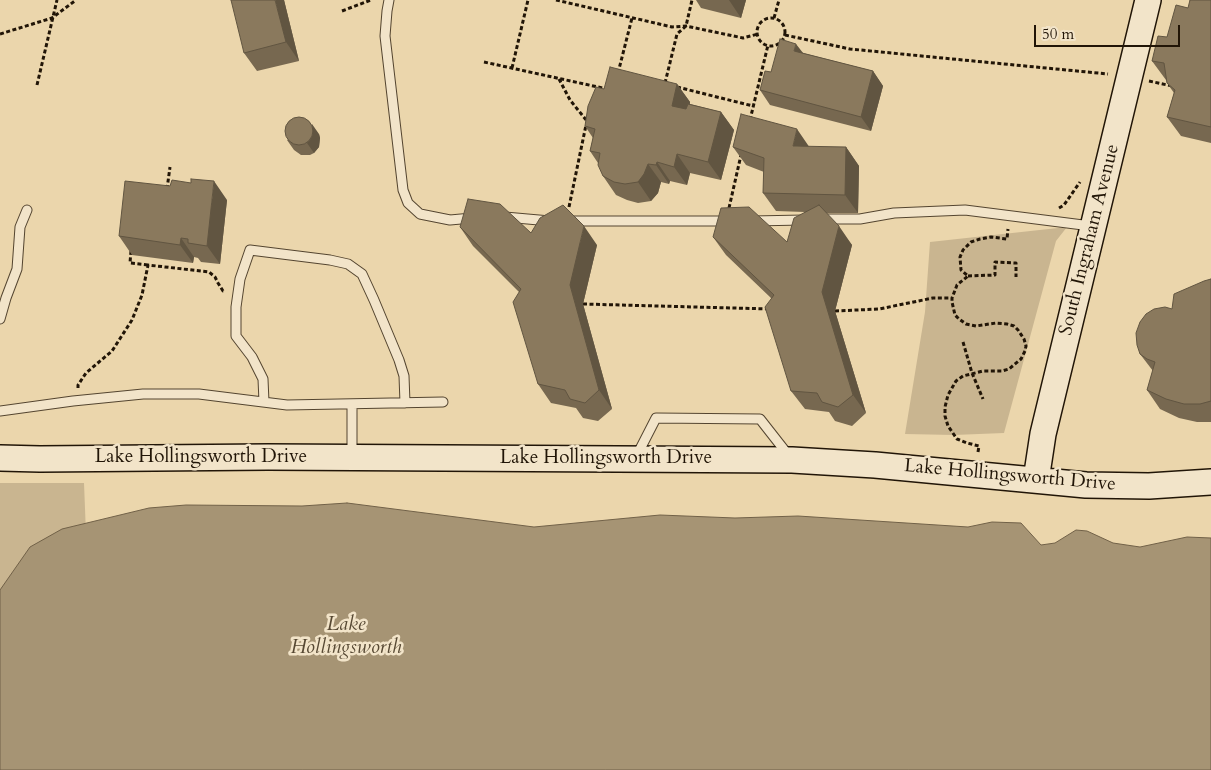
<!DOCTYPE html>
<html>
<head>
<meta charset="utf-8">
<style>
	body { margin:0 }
	#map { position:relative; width:1211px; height:770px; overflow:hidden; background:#ebd6ac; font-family:Cardo,serif }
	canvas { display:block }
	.scale { position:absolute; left:1034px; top:25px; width:146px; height:22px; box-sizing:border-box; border:2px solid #211507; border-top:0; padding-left:6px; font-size:15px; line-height:18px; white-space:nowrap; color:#211507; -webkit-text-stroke:4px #f2e4c9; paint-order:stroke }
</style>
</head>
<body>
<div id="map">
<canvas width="1211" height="770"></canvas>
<div class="scale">50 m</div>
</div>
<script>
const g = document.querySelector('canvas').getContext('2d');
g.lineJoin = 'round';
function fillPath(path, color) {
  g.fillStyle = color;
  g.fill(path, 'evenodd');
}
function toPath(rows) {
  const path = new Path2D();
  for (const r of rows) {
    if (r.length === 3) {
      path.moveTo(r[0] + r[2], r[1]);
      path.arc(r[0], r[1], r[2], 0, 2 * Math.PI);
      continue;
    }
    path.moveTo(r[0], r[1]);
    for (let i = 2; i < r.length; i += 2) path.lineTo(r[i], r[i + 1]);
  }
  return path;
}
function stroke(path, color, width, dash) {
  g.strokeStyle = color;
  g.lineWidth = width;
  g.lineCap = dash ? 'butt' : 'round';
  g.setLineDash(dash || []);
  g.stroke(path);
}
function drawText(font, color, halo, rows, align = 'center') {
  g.font = font + ' Cardo,serif';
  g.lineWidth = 5;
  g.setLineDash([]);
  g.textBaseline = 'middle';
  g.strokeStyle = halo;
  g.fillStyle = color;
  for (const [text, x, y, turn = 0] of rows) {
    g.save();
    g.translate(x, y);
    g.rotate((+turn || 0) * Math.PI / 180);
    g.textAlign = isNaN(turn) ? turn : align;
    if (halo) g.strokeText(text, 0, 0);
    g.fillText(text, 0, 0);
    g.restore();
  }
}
fillPath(toPath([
	[1067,227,1056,241,1004,433,954,435,905,434,925,312,930,242],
	[0,483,84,483,86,534,0,621]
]), '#c9b590');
const water = toPath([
	[347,503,534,527,660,515,735,518,798,516,968,527,992,522,1021,523,1041,545,1055,543,1076,530,1087,531,1113,543,1140,547,1187,537,1211,538,1211,770,0,770,0,590,30,547,62,529,149,508,186,505,302,506,347,503]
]);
fillPath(water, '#a69474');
stroke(water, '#716148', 1);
const lane = toPath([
	[389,0,387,11,385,36,403,190,408,203,420,214,450,220,472,218],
	[505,217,550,221],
	[820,219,860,219,894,213,965,210,1091,226],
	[570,221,729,221],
	[752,221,804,220],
	[0,319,6,298,17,269,20,227,27,210],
	[264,402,263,379,252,357,236,336,236,307,240,279,250,250,330,260,348,264,362,274,374,300,399,360,404,376,405,403],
	[352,404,352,457],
	[0,411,73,401,143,394,199,394,287,405,443,402],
	[636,457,656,418,760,419,789,456]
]);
const secondary = toPath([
	[0,458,40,459,268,457,792,460,875,465,1086,485,1149,486,1211,482],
	[1036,480,1043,434,1148,0]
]);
stroke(lane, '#544530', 11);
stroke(secondary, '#211507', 28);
stroke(toPath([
	[556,0,672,27,686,26,743,38,758,34],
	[342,11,371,0],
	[774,18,779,0],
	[771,32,14],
	[0,34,52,18,76,0],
	[785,35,850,49,1108,74],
	[484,62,607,89],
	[512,68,528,0],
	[618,73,632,18],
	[559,79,570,100,587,121],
	[1149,81,1172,86],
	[665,83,677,34,686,26,692,0],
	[37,85,57,0],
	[677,87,753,106],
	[750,120,768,45],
	[167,189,170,167],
	[569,207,586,125],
	[729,208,741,155],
	[1059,208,1064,205,1080,182],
	[131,251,130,263,148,265],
	[968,276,995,275,995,262,1016,263,1016,277],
	[583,304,770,309],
	[835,311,879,309,933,298,952,298],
	[963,342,972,373,983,399],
	[78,388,78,385,86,373,112,351,132,320,142,295,148,265,209,272,215,277,218,283,223,291,225,291],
	[978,452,979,446,967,443,957,439,948,426,945,416,945,407,948,395,956,381,963,376,983,371,1002,371,1009,369,1021,359,1025,351,1026,346,1024,339,1018,330,1014,326,1007,324,996,323,976,326,966,324,959,319,955,315,952,302,952,298,957,285,968,276,961,270,960,257,963,250,971,242,980,239,991,237,1007,239,1008,229]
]), '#211507', 3, [4, 2.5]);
stroke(lane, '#f2e4c9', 9);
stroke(secondary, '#f2e4c9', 25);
fillPath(toPath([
	[284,0,299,61,257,71,244,53],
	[696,0,746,0,741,18,701,8],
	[1211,0,1211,143,1181,136,1167,117,1174,93,1167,83,1166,80,1152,61,1167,37,1188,8],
	[803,53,873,71,883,86,871,131,770,105,760,90,771,72],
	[677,84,690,102,690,104,721,112,734,130,721,180,690,173,687,185,670,181,669,184,661,182,658,193,651,201,638,203,627,200,616,195,603,176,598,163,590,151,593,138,585,126,604,89],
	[319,134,320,138,319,147,314,153,310,155,301,155,294,150,287,140],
	[733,147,846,147,859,166,858,213,826,213,852,245,835,311,866,413,852,426,835,421,829,412,805,409,791,391,771,298,726,255,713,237,787,242,805,212,776,211,763,193,764,172,746,165],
	[227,200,220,264,201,262,198,258,194,257,193,263,132,255,119,236],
	[460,227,597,245,583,304,612,409,598,421,583,418,576,408,551,403,538,384,519,292,473,246],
	[1211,279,1211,422,1197,422,1179,418,1160,409,1147,390,1153,371,1140,354,1172,309]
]), '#776850');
fillPath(toPath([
	[275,0,284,0,299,61,286,42],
	[729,0,746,0,741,18],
	[796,44,807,58,794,51],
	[873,71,883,86,871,131,861,117],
	[677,84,690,102,685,124,672,106],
	[721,112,734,130,721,180,708,162],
	[312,124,319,134,320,138,319,147,314,153,307,143],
	[797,129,810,148,793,146],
	[846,147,859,166,858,213,845,195],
	[677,154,690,173,687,185,674,167],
	[657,162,670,181,669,184,656,165],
	[648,164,661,182,658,193,651,201,638,182],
	[214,181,227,200,220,264,207,246],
	[584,226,597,245,583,304,612,409,599,390,570,285],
	[839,226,852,245,835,311,866,413,853,395,822,292],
	[181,238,194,257,193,263,180,245]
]), '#615541');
const building = toPath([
	[231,0,275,0,286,42,244,53,231,0],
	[1190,0,1211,0,1211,127,1167,117,1175,90,1167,83,1164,63,1152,61,1158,36,1167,37,1176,5,1188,8,1190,0],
	[780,39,796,44,794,51,873,71,861,117,760,90,765,71,771,72,780,39],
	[610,67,677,84,672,106,686,109,688,104,721,112,708,162,677,154,674,167,657,162,656,165,648,164,644,174,638,182,625,184,614,182,603,176,598,165,600,153,590,151,595,129,585,126,588,106,596,87,604,89,610,67],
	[741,114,797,129,793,146,846,147,845,195,763,193,764,158,733,147,741,114],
	[299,131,14],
	[191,179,214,181,207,246,188,243,188,239,181,238,180,245,119,236,125,181,170,186,172,180,191,183,191,179],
	[468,199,500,204,531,233,540,218,563,205,584,226,570,285,599,390,585,403,570,399,565,390,538,384,513,302,521,289,460,227,468,199],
	[819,205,839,226,822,292,853,395,838,407,822,402,817,393,791,391,765,307,774,295,713,237,721,208,749,207,787,242,794,218,819,205],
	[1211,279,1211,401,1200,404,1184,404,1166,399,1147,390,1155,362,1147,359,1140,354,1137,345,1136,333,1140,322,1146,314,1154,309,1165,307,1172,309,1174,294,1204,281,1211,279]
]);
fillPath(building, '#8a795d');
stroke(building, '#615541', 1);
drawText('19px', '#211507', '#f2e4c9', [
	["South Ingraham Avenue",1090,240,-76],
	["Lake Hollingsworth Drive",201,458],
	["Lake Hollingsworth Drive",606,459],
	["Lake Hollingsworth Drive",1010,476,5]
]);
drawText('italic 20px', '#564833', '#f2e4c9', [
	["Lake",346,625],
	["Hollingsworth",346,648]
]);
</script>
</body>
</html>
